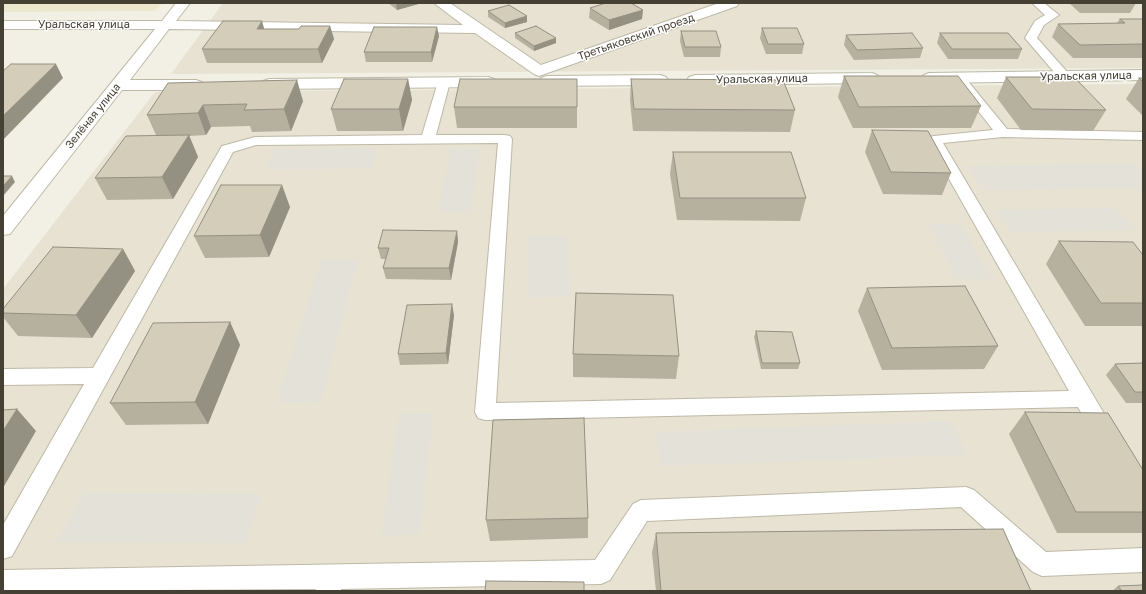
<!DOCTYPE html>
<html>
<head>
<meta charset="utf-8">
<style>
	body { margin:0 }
	#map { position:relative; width:1146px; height:594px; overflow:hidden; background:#f2f0e4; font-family:"Golos Text",sans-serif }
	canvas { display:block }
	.frame { position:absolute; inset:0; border:4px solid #454034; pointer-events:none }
</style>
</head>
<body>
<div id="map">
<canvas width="1146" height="594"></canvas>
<div class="frame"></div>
</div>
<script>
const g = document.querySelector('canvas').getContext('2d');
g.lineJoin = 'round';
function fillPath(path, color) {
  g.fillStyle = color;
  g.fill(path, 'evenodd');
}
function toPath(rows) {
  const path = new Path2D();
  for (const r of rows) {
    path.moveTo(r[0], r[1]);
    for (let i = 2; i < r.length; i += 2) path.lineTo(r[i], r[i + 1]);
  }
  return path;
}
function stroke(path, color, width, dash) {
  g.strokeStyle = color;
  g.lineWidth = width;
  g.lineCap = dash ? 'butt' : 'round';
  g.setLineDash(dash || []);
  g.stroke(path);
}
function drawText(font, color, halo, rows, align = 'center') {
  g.font = font + ' "Golos Text",sans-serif';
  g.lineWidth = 3;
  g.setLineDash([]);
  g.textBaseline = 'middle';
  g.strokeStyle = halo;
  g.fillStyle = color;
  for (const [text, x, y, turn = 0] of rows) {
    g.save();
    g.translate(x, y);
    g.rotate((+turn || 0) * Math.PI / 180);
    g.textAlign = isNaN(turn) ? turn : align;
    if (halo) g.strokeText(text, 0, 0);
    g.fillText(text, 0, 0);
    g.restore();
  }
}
fillPath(toPath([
	[223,3,1143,3,1143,68,171,74],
	[1143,84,1143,591,3,591,3,289,155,92]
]), '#e7e2d2');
fillPath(toPath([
	[377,148,371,168,266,170,275,149],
	[451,149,480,149,470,213,438,213],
	[1135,164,1143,173,1143,188,983,190,967,166],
	[1115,208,1134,230,1011,232,996,210],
	[928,224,960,224,991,279,957,279],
	[567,236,570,296,528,298,528,237],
	[322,259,358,259,320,402,276,403],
	[433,413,419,534,381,536,399,414],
	[951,421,967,455,660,466,656,432],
	[83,493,261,494,245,543,57,542]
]), '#e4e1d9');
fillPath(toPath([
	[3,3,163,3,155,11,3,12]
]), '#ece7cd');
const lane = toPath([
	[1032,3,1044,3,1059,15,1044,25,1037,38,1068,73,1070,76,1068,79,1060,79,1025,38,1035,21,1045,15,1032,3],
	[958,73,962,74,1007,129,1143,132,1143,140,1003,137,943,143,1112,427,1115,433,1112,439,1104,442,1096,439,1078,407,485,420,478,418,475,412,498,143,256,145,233,152,12,556,3,559,3,525,84,384,3,385,3,369,93,368,222,146,255,137,422,135,438,82,439,79,444,78,449,79,450,82,436,135,505,135,510,136,512,139,496,403,1069,391,927,140,929,137,934,136,993,130,952,77,954,74,958,73],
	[966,487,974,490,1046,552,1143,548,1143,572,1042,576,1033,572,961,507,647,521,610,580,601,584,341,589,341,591,315,591,316,589,3,591,3,570,595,560,633,504,641,500,966,487]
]);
const street = toPath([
	[176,3,190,3,176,21,463,25,434,3,450,3,541,65,719,3,739,3,737,6,539,76,534,74,475,33,169,29,130,80,196,80,202,82,204,85,202,88,196,90,122,90,10,234,3,235,3,216,155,29,3,29,3,21,162,21,176,3],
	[1143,70,1143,80,929,83,924,81,921,78,924,75,929,73,1143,70],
	[872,73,877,75,880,78,877,81,872,83,695,85,689,83,687,80,689,77,695,75,872,73],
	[660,75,666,77,668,80,666,83,660,85,547,86,541,84,539,81,541,78,547,76,660,75],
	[488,77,494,79,496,82,494,85,488,87,269,89,263,87,261,84,263,81,269,79,488,77]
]);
stroke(lane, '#beb9a6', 2);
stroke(street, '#beb9a6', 2);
fillPath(lane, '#fff');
fillPath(street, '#fff');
fillPath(toPath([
	[249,3,277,3,276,4,249,4],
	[388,3,422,3,397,10],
	[1069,3,1136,3,1130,13,1080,13],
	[590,8,642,19,609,30,589,18],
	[488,11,527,22,505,28,488,17],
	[1120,19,1143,19,1143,58,1073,58,1052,37,1058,24,1117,23],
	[330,26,334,39,322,63,207,63,202,49,299,29],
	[762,28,804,44,802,54,766,54,760,38],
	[681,31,721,47,720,57,684,57,680,41],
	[515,33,556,38,556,43,534,51,515,38],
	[940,33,1022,49,1018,59,948,59,937,43],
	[846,35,923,48,920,58,854,60,844,45],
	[439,36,432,62,366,62,364,52],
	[844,76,981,106,971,128,853,128,838,97],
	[1006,77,1106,110,1093,131,1021,130,997,98],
	[1139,78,1143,78,1143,116,1126,99],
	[408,79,412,100,403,131,337,131,331,109],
	[577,79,577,128,457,128,454,107],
	[631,79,795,110,790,132,633,131,630,100],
	[168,83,303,101,291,131,252,132,250,126,211,127,206,135,189,136,198,157,173,199,107,200,95,178,156,135,147,115],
	[872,130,951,173,942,195,883,194,865,152],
	[673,152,806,198,800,221,677,220,670,174],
	[290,207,269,257,205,258,194,236],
	[457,231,458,242,451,280,386,279,383,268,386,259,381,259,378,248],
	[1059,241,1143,255,1143,326,1085,326,1046,264],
	[123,249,135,271,92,338,18,336,3,317,3,309],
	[867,288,998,346,984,369,882,370,858,311],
	[454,315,448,364,400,365,398,354],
	[230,322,240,345,208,424,126,425,110,403],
	[756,331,800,363,798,369,761,369,754,337],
	[573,354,679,356,676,379,573,377],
	[1143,363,1143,403,1126,403,1106,375,1115,364],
	[1025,412,1143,470,1143,533,1057,533,1009,434],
	[588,518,588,538,490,541,486,520],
	[656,533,1031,591,656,591,652,553],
	[1118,586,1143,591,1112,591]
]), '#b6b09f');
fillPath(toPath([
	[396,3,422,3,397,10],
	[643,10,642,19,609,30,609,20],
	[527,16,527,22,505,28,505,23],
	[262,21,266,35,257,29],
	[330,26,334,39,322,63,318,49],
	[437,27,439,36,432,62,431,52],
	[556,38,556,43,534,51,534,46],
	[56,64,63,78,3,140,3,116],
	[408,79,412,100,403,131,399,109],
	[297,80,303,101,291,131,284,109],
	[203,105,211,127,206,135,198,113],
	[189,135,198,157,173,199,162,177],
	[12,176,15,182,3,196,3,186],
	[282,185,290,207,269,257,260,235],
	[457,231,458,242,451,280,449,268],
	[123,249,135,271,92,338,76,315],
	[452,304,454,315,448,364,446,353],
	[230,322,240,345,208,424,195,402],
	[17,409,36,431,3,488,3,431]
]), '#949082');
const building = toPath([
	[606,3,631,3,643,10,609,20,590,8,606,3],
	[509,5,527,16,505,23,488,11,509,5],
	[1120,19,1143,19,1143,44,1080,45,1058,24,1125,23,1120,19],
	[223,21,262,21,257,29,299,29,301,26,330,26,318,49,202,49,223,21],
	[536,26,556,38,534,46,515,33,536,26],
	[374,27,437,27,431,52,364,52,374,27],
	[762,28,797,28,804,44,768,44,762,28],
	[681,31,716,31,721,47,685,47,681,31],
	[912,33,923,48,857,50,846,35,912,33],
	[940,33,1008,33,1022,49,952,49,940,33],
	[11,64,56,64,3,116,3,71,11,64],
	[844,76,958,76,981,106,859,107,844,76],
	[1006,77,1074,77,1106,110,1032,109,1006,77],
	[1139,78,1143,78,1143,82,1139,78],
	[344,79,408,79,399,109,331,109,344,79],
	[460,79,577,79,577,107,454,107,460,79],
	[631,79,783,80,795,110,634,109,631,79],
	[297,80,284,109,244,110,247,104,203,105,198,113,147,115,168,83,297,80],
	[872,130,928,131,951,173,891,172,872,130],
	[189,135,162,177,95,178,126,136,189,135],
	[673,152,791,152,806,198,680,198,673,152],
	[3,176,12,176,3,186,3,176],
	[221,185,282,185,260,235,194,236,221,185],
	[383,230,457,231,449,268,383,268,389,248,378,248,383,230],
	[1059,241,1133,242,1143,255,1143,303,1101,303,1059,241],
	[53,247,123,249,76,315,3,313,3,309,53,247],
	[965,286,998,346,892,348,867,288,965,286],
	[576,293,673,295,679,356,573,354,576,293],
	[452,304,446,353,398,354,407,305,452,304],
	[230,322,195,402,110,403,153,323,230,322],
	[756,331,792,332,800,363,762,363,756,331],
	[1143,363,1143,392,1135,392,1115,364,1143,363],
	[17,409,3,431,3,410,17,409],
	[1025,412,1108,413,1143,470,1143,512,1076,512,1025,412],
	[584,418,588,518,486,520,493,420,584,418],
	[1003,529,1031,591,661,591,656,533,1003,529],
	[486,581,584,582,584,591,485,591,486,581],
	[1143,585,1143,591,1122,591,1118,586,1143,585]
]);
fillPath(building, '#d4cdb9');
stroke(building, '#949082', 1);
drawText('11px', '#454034', '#fff', [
	["Уральская улица",84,25],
	["Третьяковский проезд",636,37,-19],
	["Уральская улица",1086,76,-1],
	["Уральская улица",762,79,-1],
	["Зелёная улица",93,116,-51]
]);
</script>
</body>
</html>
